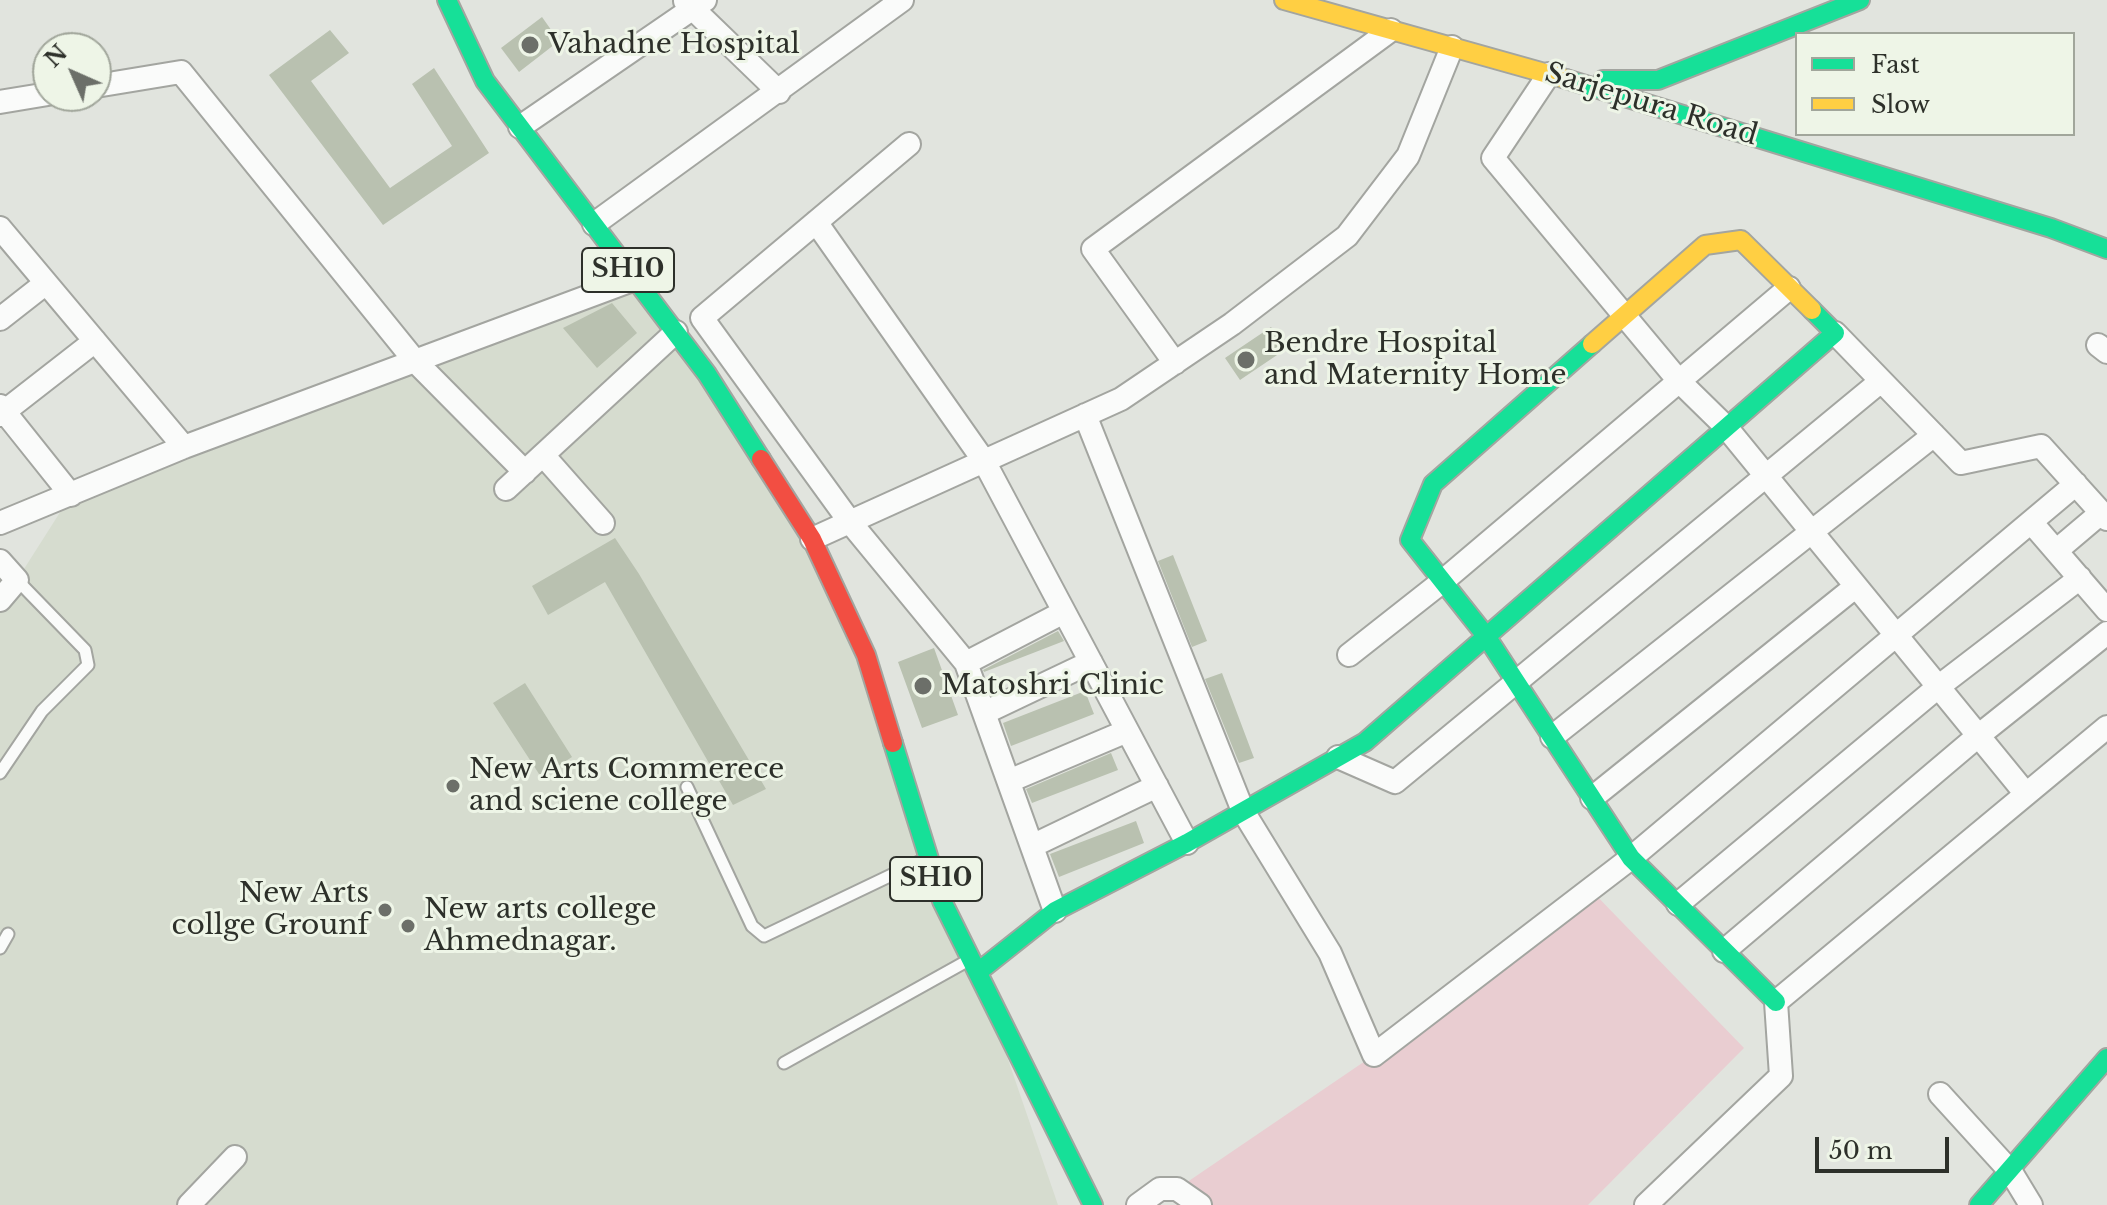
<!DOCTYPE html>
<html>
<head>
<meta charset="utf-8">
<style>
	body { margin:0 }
	#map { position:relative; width:2107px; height:1205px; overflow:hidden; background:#e1e4de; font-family:"Libre Baskerville",serif }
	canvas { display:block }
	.legend { position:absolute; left:1795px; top:32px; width:280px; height:104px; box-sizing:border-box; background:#eef5e7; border:2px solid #a1a69b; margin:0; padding:10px 14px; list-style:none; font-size:24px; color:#2d302a }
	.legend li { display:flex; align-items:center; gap:16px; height:40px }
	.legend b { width:40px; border:2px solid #a1a69b }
	.north { position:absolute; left:32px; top:32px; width:80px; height:80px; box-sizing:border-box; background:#eef5e7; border:2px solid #a1a69b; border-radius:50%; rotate:315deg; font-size:22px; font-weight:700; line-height:32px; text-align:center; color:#2d302a }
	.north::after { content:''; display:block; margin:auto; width:28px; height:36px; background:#6c6f69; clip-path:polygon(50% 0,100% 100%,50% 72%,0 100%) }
	.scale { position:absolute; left:1815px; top:1137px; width:134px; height:36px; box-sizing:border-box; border:4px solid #2d302a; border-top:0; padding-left:10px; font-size:24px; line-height:28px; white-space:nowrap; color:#2d302a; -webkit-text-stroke:6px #eef5e7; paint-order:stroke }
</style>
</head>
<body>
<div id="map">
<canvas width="2107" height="1205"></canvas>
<ul class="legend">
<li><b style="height:10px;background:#16e098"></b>Fast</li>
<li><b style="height:10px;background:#ffcf43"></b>Slow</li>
</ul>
<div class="north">N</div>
<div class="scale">50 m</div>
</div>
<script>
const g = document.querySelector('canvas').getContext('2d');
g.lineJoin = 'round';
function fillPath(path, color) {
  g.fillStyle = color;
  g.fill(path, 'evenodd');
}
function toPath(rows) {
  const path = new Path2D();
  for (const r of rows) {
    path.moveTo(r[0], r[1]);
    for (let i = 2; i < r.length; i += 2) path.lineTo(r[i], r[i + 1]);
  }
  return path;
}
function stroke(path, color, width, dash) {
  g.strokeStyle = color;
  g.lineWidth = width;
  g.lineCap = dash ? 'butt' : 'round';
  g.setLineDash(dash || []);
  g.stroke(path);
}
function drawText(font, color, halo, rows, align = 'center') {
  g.font = font + ' "Libre Baskerville",serif';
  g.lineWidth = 6;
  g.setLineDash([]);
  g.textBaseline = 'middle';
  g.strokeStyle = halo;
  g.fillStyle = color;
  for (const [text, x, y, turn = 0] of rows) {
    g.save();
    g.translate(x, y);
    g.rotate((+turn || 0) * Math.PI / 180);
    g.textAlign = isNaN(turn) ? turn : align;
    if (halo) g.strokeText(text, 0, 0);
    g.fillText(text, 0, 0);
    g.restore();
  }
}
fillPath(toPath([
	[635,279,812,539,978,972,1058,1205,0,1205,0,599,17,580,71,495]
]), '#d6dccf');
fillPath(toPath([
	[1590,889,1744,1048,1588,1205,1203,1205,1177,1189,1374,1055]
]), '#e9cdd1');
fillPath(toPath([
	[542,17,559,41,519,72,501,48],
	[330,30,349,53,311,81,390,188,452,146,412,84,434,68,489,153,383,225,269,75],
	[612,303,637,333,597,368,563,328],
	[1271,327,1286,349,1240,380,1225,358],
	[615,538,639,574,766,789,733,805,605,582,548,615,532,586],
	[1173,555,1207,641,1192,647,1158,561],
	[1058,631,1064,641,984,672,983,670],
	[934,648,958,715,922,728,898,662],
	[1222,673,1254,758,1239,763,1205,679],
	[525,683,572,757,541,777,493,703],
	[1085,691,1094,714,1011,746,1003,723],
	[1111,753,1118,770,1032,803,1026,789],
	[1136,821,1144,843,1059,877,1050,854]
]), '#b9c1b0');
const lane = toPath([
	[0,773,42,711,88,665,85,650,17,580],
	[687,787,752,926,764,936,925,859],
	[0,948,8,934],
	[784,1063,967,961]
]);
const street = toPath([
	[685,1,779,92],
	[1549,74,1493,158,1679,381,1726,427,2026,794],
	[96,86,181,72,415,361,525,472],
	[0,102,48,94],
	[520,127,705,0],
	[909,144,702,318,850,522,966,663,1055,911],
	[816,222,984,461,1187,843],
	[594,224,902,0],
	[0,228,184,447],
	[0,319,46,283],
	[1835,333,1961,463,2041,446,2107,519],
	[2098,345,2107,352],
	[1175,363,1093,249,1391,30],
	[0,406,71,495],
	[0,415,95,341],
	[1085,415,1243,811,1330,953,1374,1055,1631,858,2076,484],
	[543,455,603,523],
	[506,489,676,332],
	[2031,522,2107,610],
	[0,523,184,447,635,279],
	[812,539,1121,399,1232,324,1347,236,1408,156,1452,47],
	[2056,551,2101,513],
	[0,561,17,580,0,600],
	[1349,655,1443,581,1789,288],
	[966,663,1064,612],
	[984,713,1091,662],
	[1552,737,1934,435],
	[1338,757,1395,782,1881,381],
	[1009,781,1127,731],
	[1592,798,1855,587],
	[1032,846,1157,786],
	[1678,904,1938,687,2080,578],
	[1724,951,1978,736,2107,633],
	[1940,1094,2011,1172,2031,1205],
	[189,1205,235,1157],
	[1138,1205,1160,1189,1177,1189,1200,1205],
	[1646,1205,1781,1076,1776,1002,2107,727]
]);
const fast = toPath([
	[447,0,485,81,707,374,761,459],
	[1566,79,2051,228,2107,249],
	[1603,80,1658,80,1860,0],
	[1592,344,1433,484,1410,540,1486,636,1631,858,1776,1002],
	[893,743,942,901,1093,1205],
	[978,972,1055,911,1187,843,1365,742,1835,333,1812,310],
	[1979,1205,2107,1058]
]);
const slow = toPath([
	[1284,0,1566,79],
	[1592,344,1705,245,1741,240,1812,310]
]);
const jam = toPath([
	[761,459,812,539,866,655,893,743]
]);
stroke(lane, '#a3a5a0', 15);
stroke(street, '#a3a5a0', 26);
stroke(fast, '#a3a5a0', 22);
stroke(slow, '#a3a5a0', 22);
stroke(jam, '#a3a5a0', 22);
stroke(lane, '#fafbfa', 11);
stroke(street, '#fafbfa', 22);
stroke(fast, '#16e098', 18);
stroke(slow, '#ffcf43', 18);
stroke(jam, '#f24e42', 18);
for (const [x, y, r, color] of [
	[530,45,10,"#6c6f69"],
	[1246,360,10,"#6c6f69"],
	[923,686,10,"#6c6f69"],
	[453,786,8,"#6c6f69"],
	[385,910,8,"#6c6f69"],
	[408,926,8,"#6c6f69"]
]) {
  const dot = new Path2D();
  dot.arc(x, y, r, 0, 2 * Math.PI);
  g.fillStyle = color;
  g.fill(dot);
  stroke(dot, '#eef5e7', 3);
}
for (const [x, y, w] of [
	[628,270,92],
	[936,879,92]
]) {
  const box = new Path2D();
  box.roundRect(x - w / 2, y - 22, w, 44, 6);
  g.fillStyle = '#eef5e7';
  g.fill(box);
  stroke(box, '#2d302a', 2);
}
drawText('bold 26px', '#2d302a', null, [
	["SH10",628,270],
	["SH10",936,879]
]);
drawText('28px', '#2d302a', '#eef5e7', [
	["Vahadne Hospital",548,45],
	["Bendre Hospital",1264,344],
	["and Maternity Home",1264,376],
	["Matoshri Clinic",941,686],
	["New Arts Commerece",469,770],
	["and sciene college",469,802],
	["New Arts",369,894,"right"],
	["collge Grounf",369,926,"right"],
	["New arts college",424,910],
	["Ahmednagar.",424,942]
], 'left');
drawText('28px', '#2d302a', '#eef5e7', [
	["Sarjepura Road",1651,105,17]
]);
</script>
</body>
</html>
